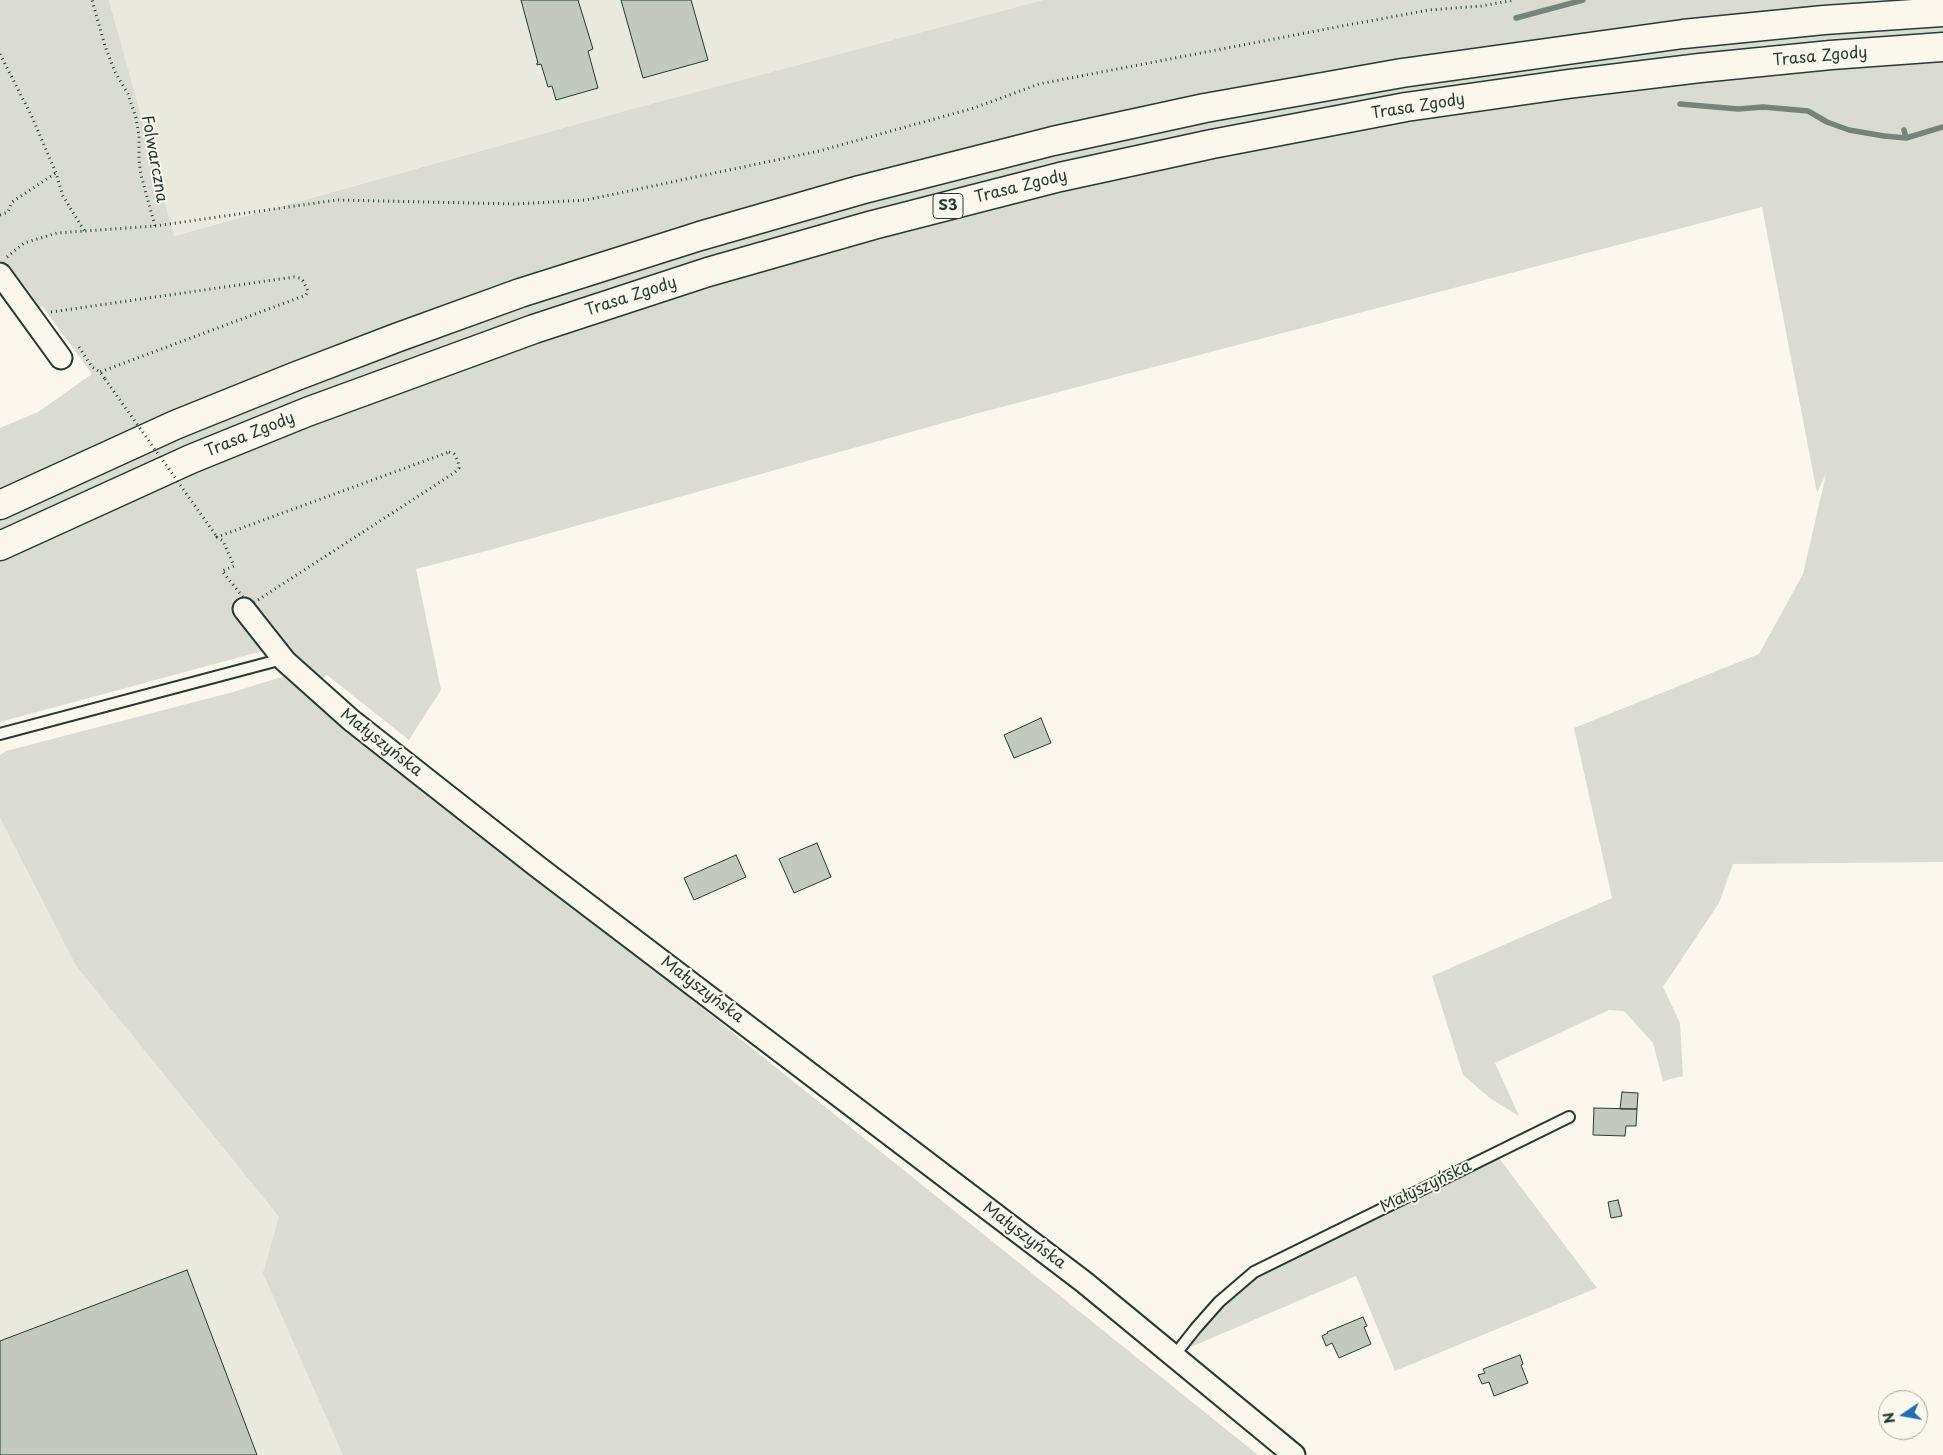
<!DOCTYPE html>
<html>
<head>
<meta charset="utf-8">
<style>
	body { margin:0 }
	#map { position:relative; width:1943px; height:1455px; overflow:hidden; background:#fbf7ec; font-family:"Playpen Sans",sans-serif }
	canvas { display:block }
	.north { position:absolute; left:1878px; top:1390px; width:50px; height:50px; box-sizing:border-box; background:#fbf7ec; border:1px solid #a3ada2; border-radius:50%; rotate:258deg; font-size:14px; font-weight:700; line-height:20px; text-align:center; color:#1f3d34 }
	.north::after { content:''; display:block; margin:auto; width:18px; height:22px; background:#1f6fb2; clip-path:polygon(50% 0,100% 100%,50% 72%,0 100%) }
</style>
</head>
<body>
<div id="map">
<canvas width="1943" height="1455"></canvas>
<div class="north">N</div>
</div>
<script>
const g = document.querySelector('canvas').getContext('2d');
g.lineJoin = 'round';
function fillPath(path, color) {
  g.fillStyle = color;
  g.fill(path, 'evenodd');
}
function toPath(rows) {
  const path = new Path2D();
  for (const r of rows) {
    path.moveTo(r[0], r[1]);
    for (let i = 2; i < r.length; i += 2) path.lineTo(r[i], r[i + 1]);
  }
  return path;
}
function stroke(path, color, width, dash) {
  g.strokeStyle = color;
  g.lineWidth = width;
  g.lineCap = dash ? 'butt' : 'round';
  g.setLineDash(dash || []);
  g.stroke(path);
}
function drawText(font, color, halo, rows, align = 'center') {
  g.font = font + ' "Playpen Sans",sans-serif';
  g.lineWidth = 4;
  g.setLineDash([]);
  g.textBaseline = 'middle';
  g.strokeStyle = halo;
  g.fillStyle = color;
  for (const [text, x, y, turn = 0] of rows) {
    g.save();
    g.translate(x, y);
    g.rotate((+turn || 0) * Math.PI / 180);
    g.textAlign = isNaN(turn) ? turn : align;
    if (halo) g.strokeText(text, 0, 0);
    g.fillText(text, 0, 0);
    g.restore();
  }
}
fillPath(toPath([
	[109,0,1043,0,628,110,173,236],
	[0,818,76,966,471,1455,0,1455]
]), '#eae9de');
fillPath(toPath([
	[0,0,109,0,174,236,628,110,1043,0,1943,0,1943,862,1733,864,1719,903,1663,987,1680,1023,1683,1076,1663,1081,1653,1043,1624,1011,1609,1010,1495,1063,1519,1116,1491,1099,1463,1075,1432,976,1612,898,1574,728,1759,654,1803,574,1826,474,1817,493,1762,207,975,414,490,550,416,569,441,690,409,740,327,675,320,681,289,650,259,652,0,722,0,428,38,412,92,374,43,307,35,308,0,260],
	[288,675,1258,1455,343,1455,263,1273,279,1217,76,966,0,818,0,755,6,751,233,692],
	[1499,1158,1597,1288,1395,1371,1356,1276,1191,1347,1198,1333,1230,1298,1261,1272]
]), '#dbdcd1');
stroke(toPath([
	[1516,18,1583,0],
	[1680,104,1738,109,1763,107,1808,111,1827,122,1849,130,1884,136,1906,138,1904,130],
	[1906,138,1943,127]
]), '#74847b', 5.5);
const building = toPath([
	[521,0,578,0,593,49,588,51,598,88,556,100,552,86,548,87,541,64,537,65,537,63,538,63,521,0],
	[621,0,691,0,708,60,643,78,621,0],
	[1041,718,1051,743,1014,758,1004,735,1041,718],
	[817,843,831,877,794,893,779,859,817,843],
	[736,855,746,877,694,900,684,878,736,855],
	[1622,1092,1638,1093,1637,1109,1620,1109,1622,1092],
	[1594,1108,1637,1109,1636,1126,1626,1126,1625,1136,1593,1135,1594,1108],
	[1618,1200,1622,1216,1611,1218,1608,1202,1618,1200],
	[187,1270,257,1455,0,1455,0,1341,187,1270],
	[1363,1317,1367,1326,1364,1327,1371,1344,1339,1358,1332,1343,1326,1346,1322,1336,1328,1333,1327,1332,1363,1317],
	[1520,1355,1523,1364,1521,1365,1528,1383,1494,1396,1489,1382,1482,1384,1478,1375,1485,1373,1483,1369,1520,1355]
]);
fillPath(building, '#c4c9be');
stroke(building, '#1f3d34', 1);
const service = toPath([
	[0,734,275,661,284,661],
	[1174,1356,1196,1328,1219,1302,1254,1272,1569,1117]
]);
const minor = toPath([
	[0,274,61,358],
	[244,609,285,661,351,720,538,867,1084,1282,1294,1455]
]);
const motorway = toPath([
	[0,505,175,425,294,377,396,338,520,293,700,236,860,190,1053,141,1205,108,1402,73,1683,34,1824,20,1943,12],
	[0,546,191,459,307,412,534,329,708,272,873,225,1060,177,1212,144,1406,107,1568,84,1700,68,1831,55,1943,47]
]);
stroke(service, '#1f3d34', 14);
stroke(minor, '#1f3d34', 25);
stroke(motorway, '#1f3d34', 31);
stroke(toPath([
	[0,54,32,117,56,173,63,196,85,232],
	[0,215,8,212,12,202,56,173],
	[155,226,337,200,516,204,586,200,819,151,974,108,1039,84,1342,26,1429,10,1481,6,1515,0],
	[7,257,24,243,57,233,155,226,141,175,139,161,139,136,136,118,128,94,115,72,105,46,92,0],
	[51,312,294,277,300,278,303,281,308,291,306,295,100,372],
	[79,347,92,367,100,372,105,379],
	[449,452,454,454,458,461,459,468,454,473,244,609,243,597,222,571,234,566,223,541,217,537,449,452]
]), '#1f3d34', 3, [1, 4]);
stroke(service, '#fbf7ec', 10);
stroke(minor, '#fbf7ec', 21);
stroke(motorway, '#fbf7ec', 28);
stroke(toPath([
	[105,379,217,537]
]), '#1f3d34', 3, [1, 4]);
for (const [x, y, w] of [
	[948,206,30]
]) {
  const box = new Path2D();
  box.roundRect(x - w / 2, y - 12.5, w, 25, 4);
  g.fillStyle = '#fbf7ec';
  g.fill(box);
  stroke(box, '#1f3d34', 1);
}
drawText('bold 15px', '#1f3d34', null, [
	["S3",948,206]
]);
drawText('16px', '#1f3d34', '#fbf7ec', [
	["Trasa Zgody",1820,57,-5],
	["Trasa Zgody",1418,107,-9],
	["Folwarczna",154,159,80],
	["Trasa Zgody",1021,187,-14],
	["Trasa Zgody",631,297,-18],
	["Trasa Zgody",250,435,-22],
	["Małyszyńska",381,743,38],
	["Małyszyńska",702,990,37],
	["Małyszyńska",1426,1187,-26],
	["Małyszyńska",1024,1236,37]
]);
</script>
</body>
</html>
